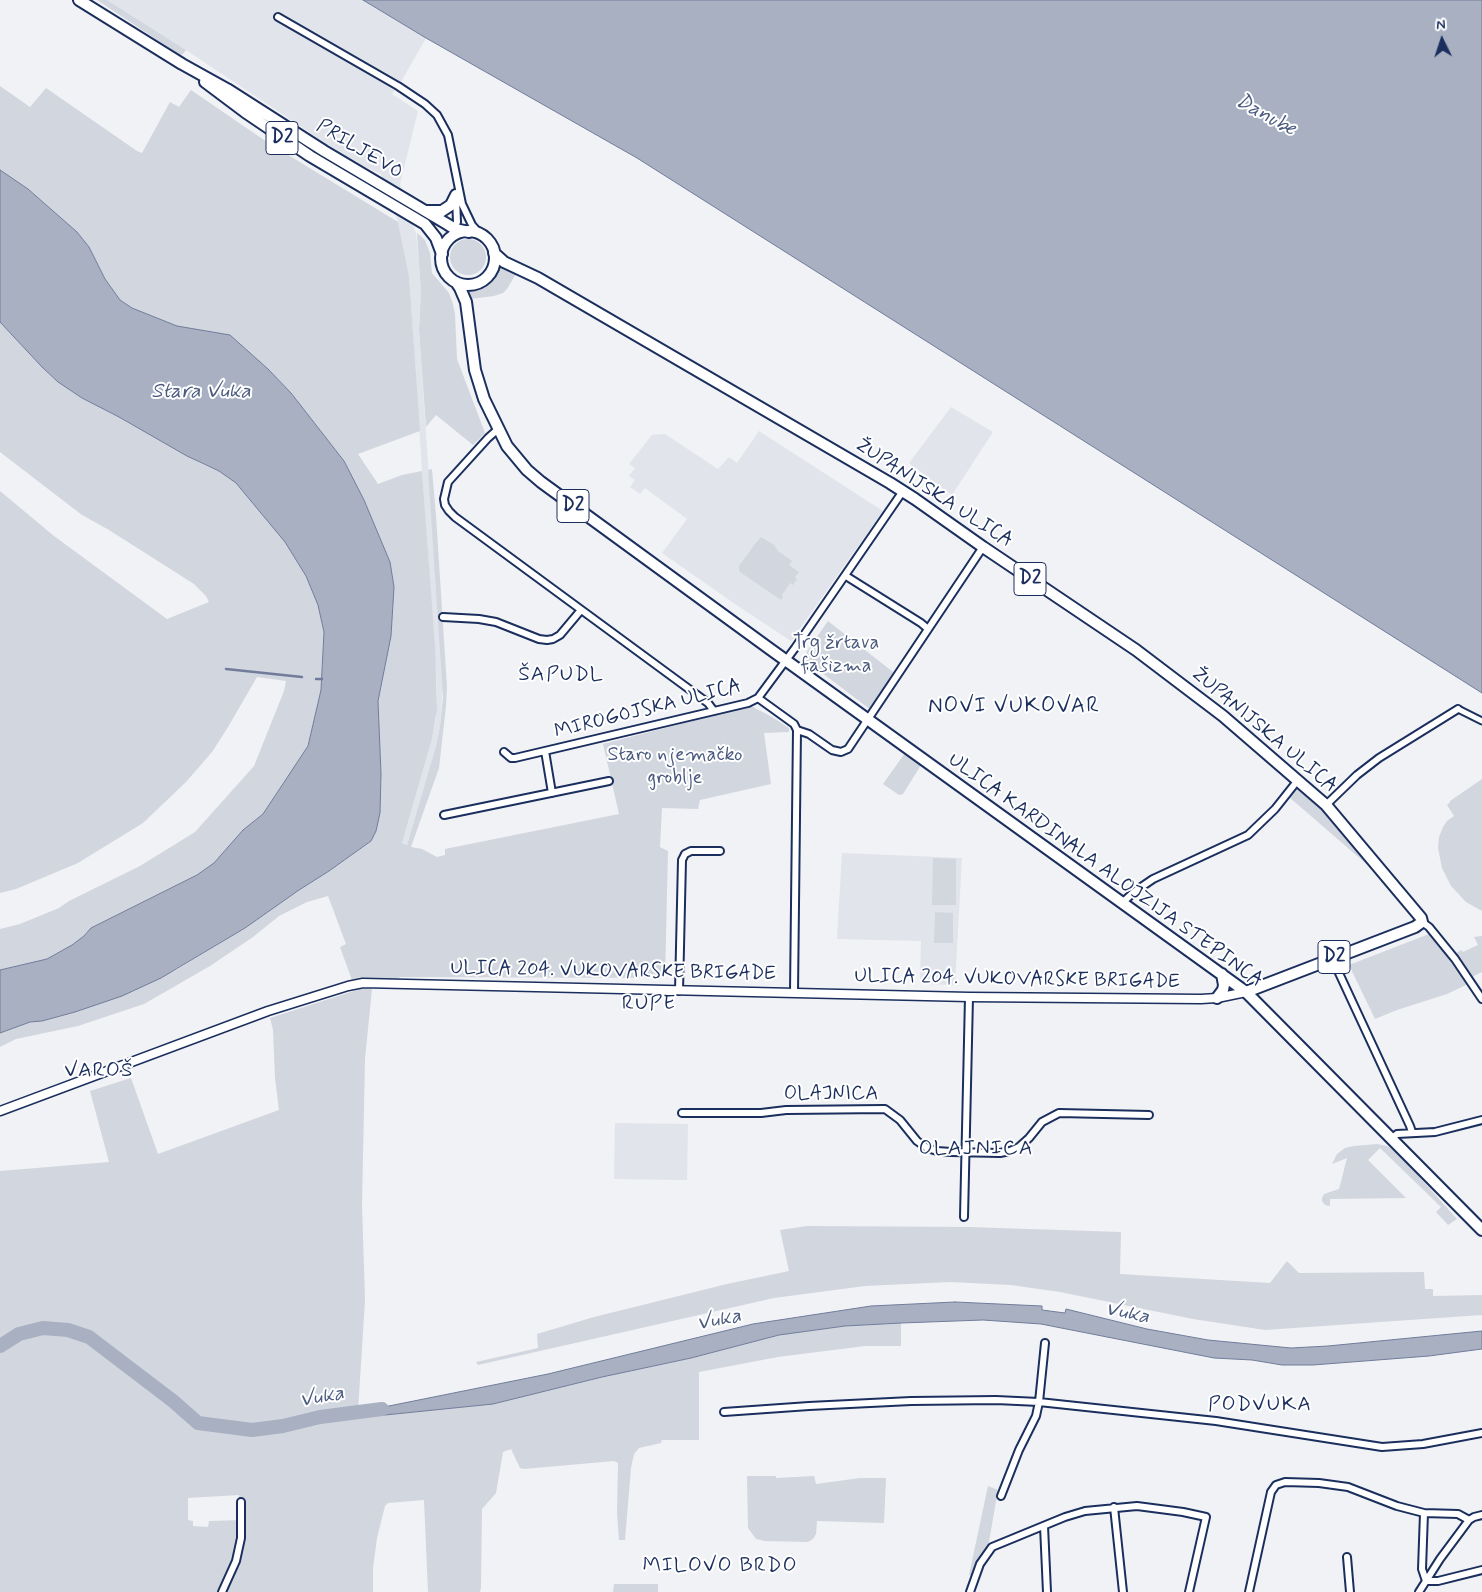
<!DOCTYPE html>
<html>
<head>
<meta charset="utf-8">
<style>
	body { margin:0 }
	#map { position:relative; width:1482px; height:1592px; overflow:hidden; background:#f1f2f5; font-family:Mynerve,sans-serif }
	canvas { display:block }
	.north { position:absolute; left:1417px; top:15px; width:50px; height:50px; -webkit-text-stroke:4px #fff; paint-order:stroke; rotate:356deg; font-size:14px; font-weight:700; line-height:20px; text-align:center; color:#1b2f5e }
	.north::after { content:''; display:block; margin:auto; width:18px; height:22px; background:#1b2f5e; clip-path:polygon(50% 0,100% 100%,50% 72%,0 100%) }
</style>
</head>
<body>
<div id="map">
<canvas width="1482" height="1592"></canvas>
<div class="north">N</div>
</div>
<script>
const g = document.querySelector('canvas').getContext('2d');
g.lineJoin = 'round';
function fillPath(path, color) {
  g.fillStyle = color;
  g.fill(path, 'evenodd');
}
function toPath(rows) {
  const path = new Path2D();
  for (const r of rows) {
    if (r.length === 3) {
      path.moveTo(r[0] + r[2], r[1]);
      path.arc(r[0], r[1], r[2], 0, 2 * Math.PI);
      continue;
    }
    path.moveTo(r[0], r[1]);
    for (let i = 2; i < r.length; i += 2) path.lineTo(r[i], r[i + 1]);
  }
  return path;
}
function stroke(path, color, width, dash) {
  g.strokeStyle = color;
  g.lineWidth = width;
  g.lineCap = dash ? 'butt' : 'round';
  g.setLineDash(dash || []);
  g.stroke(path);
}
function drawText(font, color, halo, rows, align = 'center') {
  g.font = font + ' Mynerve,sans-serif';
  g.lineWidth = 4;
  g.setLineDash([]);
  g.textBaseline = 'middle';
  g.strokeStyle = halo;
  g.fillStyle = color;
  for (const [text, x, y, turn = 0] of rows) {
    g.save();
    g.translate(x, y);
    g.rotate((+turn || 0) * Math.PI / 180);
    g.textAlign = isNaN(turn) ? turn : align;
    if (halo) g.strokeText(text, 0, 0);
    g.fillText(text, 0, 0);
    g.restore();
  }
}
fillPath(toPath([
	[107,0,363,0,426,38,402,80,392,94,418,111,400,184,416,234,419,261,421,291,419,330,443,686,440,726,436,746,407,845,402,843,432,739,436,718,437,692,409,276,398,222,381,174,357,163,327,144,186,50],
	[951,407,993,432,952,495,909,463],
	[759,431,883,511,791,641,735,604,662,553,687,519,645,488,640,494,630,487,635,480,629,476,635,468,629,464,652,435,665,434,718,469,729,457,737,463],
	[842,853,962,858,955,985,920,984,921,941,837,939],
	[615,1123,688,1124,687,1180,614,1179]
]), '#e1e4ea');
fillPath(toPath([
	[97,0,107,0,186,50,183,54,180,55],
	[0,86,30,107,46,88,137,151,142,153,170,102,179,107,191,90,267,142,398,222,409,276,420,431,358,454,378,484,402,475,422,471,435,646,437,709,432,739,402,843,407,845,436,746,440,726,443,697,428,470,432,469,436,516,447,687,446,706,439,768,411,847,422,849,437,857,445,855,445,849,619,814,603,744,751,706,772,717,789,728,789,732,764,733,771,784,700,800,698,809,662,808,660,847,668,851,665,978,401,977,385,982,353,983,340,947,346,944,328,896,307,902,279,916,253,937,210,966,144,1004,78,1026,16,1039,0,1047,0,1032,30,1022,42,1021,75,1012,103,1002,176,970,245,928,299,890,329,871,371,841,380,813,381,774,378,701,391,636,394,587,390,562,364,500,344,461,291,393,268,369,230,335,177,326,132,308,120,300,105,279,89,247,77,232,28,189,0,170],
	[417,233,425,240,430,253,432,273,449,293,453,304,455,314,457,359,485,433,473,445,436,415,426,427,419,330,421,291],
	[468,257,18],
	[498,265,517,272,507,289,503,293,494,296,470,299,467,290,479,287,489,281],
	[0,322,42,367,58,382,82,398,119,417,204,465,219,471,236,483,285,542,306,576,318,605,324,632,321,690,308,746,263,814,243,830,214,863,197,875,91,928,84,936,72,945,47,959,0,970,0,929,20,924,59,908,69,901,140,866,195,832,254,766,284,691,286,681,257,677,228,727,212,752,186,782,143,823,78,863,16,889,0,893,0,491,54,536,167,619,209,602,206,596,194,584,109,530,82,515,0,452],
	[761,537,774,545,778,551,792,561,789,565,799,572,795,577,797,579,793,585,790,583,782,595,783,597,781,600,740,572,739,570,739,566,755,544],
	[828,621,893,672,871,710,805,660,807,651],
	[905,753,921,765,903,794,899,795,883,784],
	[1482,779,1482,911,1466,902,1451,886,1442,868,1438,848,1439,837,1443,827,1447,821,1454,816,1447,805,1450,802,1450,801],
	[1302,788,1326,810,1375,863,1371,868,1289,797,1296,790],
	[933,858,956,859,956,905,932,905],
	[935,912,953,913,953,943,934,943],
	[1429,934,1468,984,1447,994,1397,1010,1375,1019,1349,965],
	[1482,936,1482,972,1472,977,1455,954,1461,950,1463,952,1478,945,1474,937],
	[360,989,372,989,365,1059,362,1205,365,1300,358,1411,385,1415,493,1404,602,1377,691,1358,779,1335,845,1326,901,1323,901,1346,865,1346,778,1357,699,1372,699,1440,662,1440,661,1443,639,1448,634,1454,631,1468,625,1540,619,1540,617,1513,618,1463,614,1461,524,1469,520,1468,511,1449,503,1452,496,1493,482,1509,481,1588,480,1592,428,1592,424,1500,388,1503,385,1506,377,1538,373,1568,373,1592,0,1592,0,1171,109,1162,90,1091,131,1078,158,1154,279,1110,275,1078,273,1030,270,1018],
	[239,1495,242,1520,209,1521,208,1527,193,1526,193,1521,188,1520,188,1498],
	[1377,1144,1387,1146,1397,1152,1457,1219,1448,1225,1436,1212,1441,1207,1380,1148,1368,1160,1406,1198,1330,1199,1330,1206,1325,1205,1322,1201,1322,1198,1324,1194,1339,1189,1347,1158,1332,1164,1337,1154,1345,1148,1354,1146],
	[807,1226,969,1227,1121,1232,1120,1274,1270,1283,1287,1261,1299,1273,1424,1272,1425,1289,1433,1289,1433,1296,1482,1295,1482,1315,1265,1330,1193,1319,1060,1292,1011,1285,950,1282,865,1286,774,1298,478,1365,476,1362,538,1348,537,1334,594,1317,727,1284,789,1271,780,1230],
	[747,1476,776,1476,776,1478,814,1476,816,1484,860,1478,886,1478,884,1523,817,1521,816,1534,813,1539,808,1542,765,1541,756,1539,748,1528],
	[988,1486,998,1490,987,1553,976,1576,969,1575],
	[614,1584,658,1584,658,1592,613,1592]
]), '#d2d6df');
const water = toPath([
	[363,0,1482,0,1482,693,637,158,426,38,363,0],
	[0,170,28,189,77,232,89,247,105,279,120,300,132,308,177,326,230,335,268,369,291,393,344,461,364,500,390,562,394,587,391,636,378,701,381,774,380,813,376,831,371,841,329,871,299,890,245,928,161,978,122,996,75,1012,42,1021,30,1022,0,1033,0,970,47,959,72,945,84,936,91,928,197,875,214,863,243,830,263,814,308,746,321,690,324,632,318,605,306,576,285,542,236,483,219,471,187,456,119,417,82,398,58,382,42,367,0,322,0,170],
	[955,1302,1042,1306,1042,1310,1065,1313,1066,1309,1147,1329,1208,1340,1291,1348,1328,1346,1482,1331,1482,1349,1429,1356,1313,1365,1282,1365,1252,1360,1214,1358,1041,1324,983,1320,901,1323,845,1326,779,1335,691,1358,602,1377,493,1404,385,1415,364,1411,548,1374,753,1324,871,1306,955,1302]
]);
fillPath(water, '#a8b0c2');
stroke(water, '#707c9a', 1);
stroke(toPath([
	[226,669,302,677],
	[316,679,322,679]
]), '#707c9a', 2.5);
stroke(toPath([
	[0,1346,19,1334,43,1328,68,1330,89,1337,173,1401,198,1423,252,1430,283,1426,320,1417,382,1409]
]), '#a8b0c2', 14);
const pedestrian = toPath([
	[1458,709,1482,721]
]);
const minor = toPath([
	[278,17,398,86,425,104,437,115,448,135,462,204,472,225,481,235],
	[451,238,457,222,456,198],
	[497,430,488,438,448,482,444,499,445,505,449,511,455,517,708,703,714,711],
	[903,491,795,648,758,698,794,724,797,730,809,734,832,750,841,752,848,749,983,547],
	[846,576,921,623,928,629],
	[443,617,479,619,496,622,539,639,547,640,553,639,560,635,581,610],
	[545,751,552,793],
	[504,752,511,758,515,758,748,703,758,698],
	[1326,805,1357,775,1379,758,1458,709],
	[444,815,609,781],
	[1122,903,1134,892,1153,879,1248,835,1275,809,1298,780],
	[1422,922,1429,927,1455,959,1482,999],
	[1332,958,1410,1126,1412,1132],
	[679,991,682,860,685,854,691,851,720,851],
	[794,992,797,730],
	[682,1113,761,1113,786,1110,885,1109,900,1120,917,1141,927,1148,937,1151,951,1152,1000,1153,1010,1151,1019,1147,1029,1138,1042,1122,1059,1113,1149,1115],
	[1391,1139,1397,1134,1435,1132,1482,1120],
	[964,1217,969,997],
	[724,1412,809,1406,911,1401,996,1400,1039,1402,1216,1421,1382,1447,1423,1444,1482,1433],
	[1001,1496,1019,1450,1036,1416,1039,1402,1045,1343],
	[1114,1507,1123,1592],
	[1424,1513,1422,1569,1426,1581],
	[1044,1526,1047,1592],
	[1347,1557,1350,1592],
	[1426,1581,1438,1581,1482,1570],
	[222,1592,236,1561,241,1538,241,1502],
	[970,1592,980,1564,992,1547,1065,1517,1085,1511,1137,1506,1183,1512,1206,1517,1189,1592],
	[1249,1592,1271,1492,1276,1485,1285,1482,1319,1483,1348,1487,1397,1506,1424,1513,1458,1514,1469,1520],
	[1419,1592,1440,1559,1469,1520,1474,1517,1482,1515]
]);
const tertiary = toPath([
	[0,1111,268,1011,348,986,363,983,969,997,1201,999,1217,998,1246,992]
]);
const primary = toPath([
	[79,0,182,64,227,89,324,151,447,224,455,229,469,232],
	[205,82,245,112,310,156,425,224,436,238,442,254],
	[427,211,442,211,451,205,456,195],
	[468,258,27],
	[494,253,504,262,538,278,890,483,915,499,983,547,1136,650,1223,716,1326,805,1421,918,1422,922,1415,927,1246,992],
	[456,282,460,288,466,302,475,370,484,399,507,446,527,470,541,482,770,649,1246,992,1482,1230],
	[1217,998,1223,990,1224,985,1222,974]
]);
stroke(pedestrian, '#1b2f5e', 9);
stroke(minor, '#1b2f5e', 10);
stroke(tertiary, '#1b2f5e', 11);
stroke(primary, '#1b2f5e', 14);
stroke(pedestrian, '#fff', 5);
stroke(minor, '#fff', 6);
stroke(tertiary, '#fff', 8);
stroke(primary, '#fff', 10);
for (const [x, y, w] of [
	[282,138,32],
	[573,506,32],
	[1030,579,32],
	[1334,957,32]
]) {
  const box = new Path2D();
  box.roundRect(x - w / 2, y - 16.5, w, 33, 4);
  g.fillStyle = '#fff';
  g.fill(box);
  stroke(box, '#1b2f5e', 1);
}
drawText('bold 19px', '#1b2f5e', null, [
	["D2",282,138],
	["D2",573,506],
	["D2",1030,579],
	["D2",1334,957]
]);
drawText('20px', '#1b2f5e', '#fff', [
	["PRILJEVO",359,150,31],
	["ŽUPANIJSKA ULICA",934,494,33],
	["MIROGOJSKA ULICA",648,710,-14],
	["ŽUPANIJSKA ULICA",1264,731,40],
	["ULICA KARDINALA ALOJZIJA STEPINCA",1105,871,36],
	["ULICA 204. VUKOVARSKE BRIGADE",613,972,1],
	["ULICA 204. VUKOVARSKE BRIGADE",1017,980,1],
	["OLAJNICA",831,1095]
]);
drawText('20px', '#49597e', '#fff', [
	["Trg žrtava",836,644],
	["fašizma",836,667],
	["Staro njemačko",675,756],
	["groblje",675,779]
]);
drawText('italic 21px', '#4c5c81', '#fff', [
	["Danube",1265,116,30],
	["Stara Vuka",201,393],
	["Vuka",1127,1314,12],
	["Vuka",719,1321,-11],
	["Vuka",322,1398,-10]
]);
g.letterSpacing = '1px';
drawText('21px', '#1b2f5e', '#fff', [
	["ŠAPUDL",561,676],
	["RUPE",649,1005],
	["VAROŠ",99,1072],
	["OLAJNICA",976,1150],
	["PODVUKA",1260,1406],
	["MILOVO BRDO",720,1567]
]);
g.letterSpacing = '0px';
g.letterSpacing = '1px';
drawText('22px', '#1b2f5e', '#fff', [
	["NOVI VUKOVAR",1014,707]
]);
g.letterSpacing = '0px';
</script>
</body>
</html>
